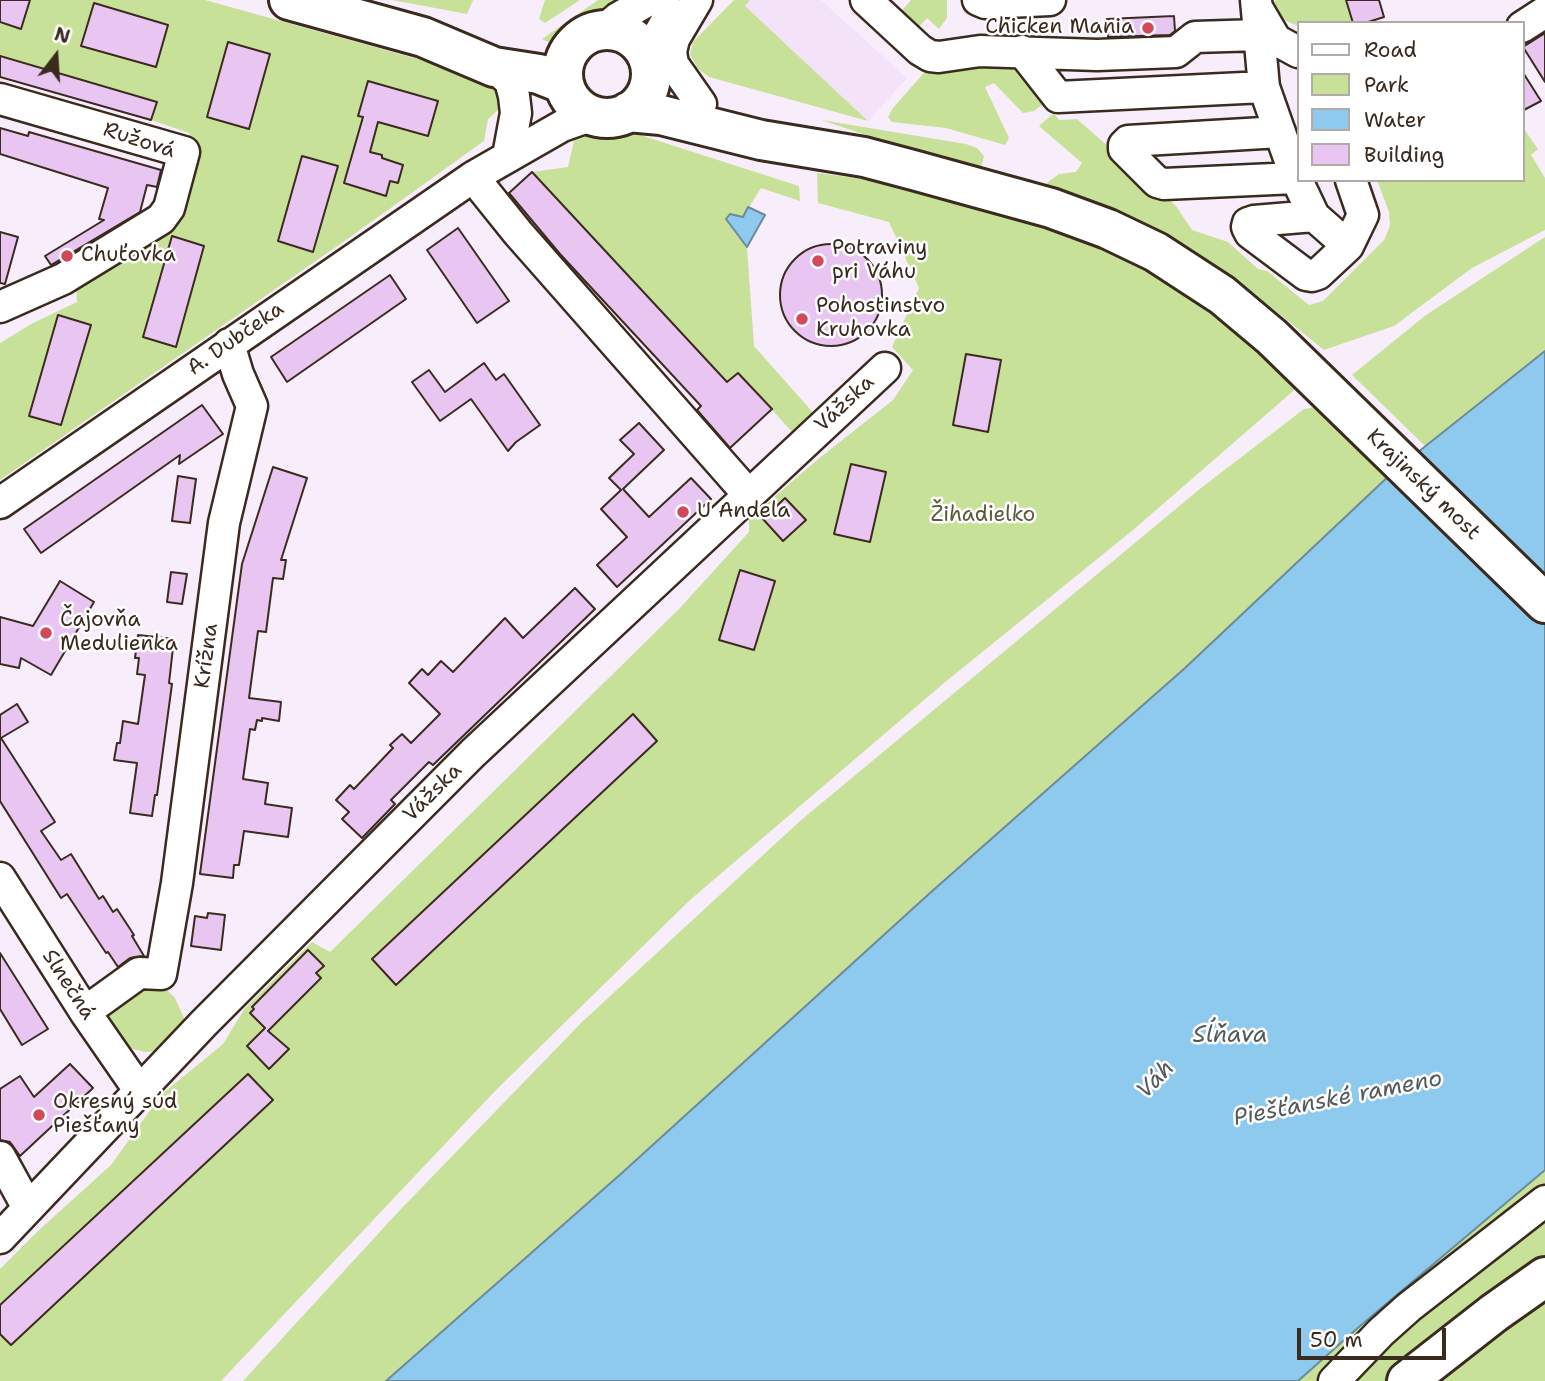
<!DOCTYPE html>
<html>
<head>
<meta charset="utf-8">
<style>
	body { margin:0 }
	#map { position:relative; width:1545px; height:1381px; overflow:hidden; background:#f8eefb; font-family:"Shantell Sans",sans-serif }
	canvas { display:block }
	.legend { position:absolute; left:1297px; top:21px; width:228px; height:161px; box-sizing:border-box; background:#fff; border:2px solid #b1aaa5; margin:0; padding:9px 12px; list-style:none; font-size:21px; color:#3b2a1e }
	.legend li { display:flex; align-items:center; gap:14px; height:35px }
	.legend b { width:35px; border:2px solid #b1aaa5 }
	.north { position:absolute; left:21px; top:21px; width:70px; height:70px; -webkit-text-stroke:5px #fff; paint-order:stroke; rotate:17deg; font-size:19px; font-weight:700; line-height:28px; text-align:center; color:#3b2a1e }
	.north::after { content:''; display:block; margin:auto; width:24px; height:32px; background:#3b2a1e; clip-path:polygon(50% 0,100% 100%,50% 72%,0 100%) }
	.scale { position:absolute; left:1297px; top:1328px; width:149px; height:32px; box-sizing:border-box; border:4px solid #3b2a1e; border-top:0; padding-left:9px; font-size:21px; line-height:24px; white-space:nowrap; color:#3b2a1e; -webkit-text-stroke:5px #fff; paint-order:stroke }
</style>
</head>
<body>
<div id="map">
<canvas width="1545" height="1381"></canvas>
<ul class="legend">
<li><b style="height:9px;background:#fff"></b>Road</li>
<li><b style="height:19px;background:#c7e198"></b>Park</li>
<li><b style="height:19px;background:#8ec9ee"></b>Water</li>
<li><b style="height:19px;background:#e9c6f1"></b>Building</li>
</ul>
<div class="north">N</div>
<div class="scale">50 m</div>
</div>
<script>
const g = document.querySelector('canvas').getContext('2d');
g.lineJoin = 'round';
function fillPath(path, color) {
  g.fillStyle = color;
  g.fill(path, 'evenodd');
}
function toPath(rows) {
  const path = new Path2D();
  for (const r of rows) {
    if (r.length === 3) {
      path.moveTo(r[0] + r[2], r[1]);
      path.arc(r[0], r[1], r[2], 0, 2 * Math.PI);
      continue;
    }
    path.moveTo(r[0], r[1]);
    for (let i = 2; i < r.length; i += 2) path.lineTo(r[i], r[i + 1]);
  }
  return path;
}
function stroke(path, color, width, dash) {
  g.strokeStyle = color;
  g.lineWidth = width;
  g.lineCap = dash ? 'butt' : 'round';
  g.setLineDash(dash || []);
  g.stroke(path);
}
function drawText(font, color, halo, rows, align = 'center') {
  g.font = font + ' "Shantell Sans",sans-serif';
  g.lineWidth = 5;
  g.setLineDash([]);
  g.textBaseline = 'middle';
  g.strokeStyle = halo;
  g.fillStyle = color;
  for (const [text, x, y, turn = 0] of rows) {
    g.save();
    g.translate(x, y);
    g.rotate((+turn || 0) * Math.PI / 180);
    g.textAlign = isNaN(turn) ? turn : align;
    if (halo) g.strokeText(text, 0, 0);
    g.fillText(text, 0, 0);
    g.restore();
  }
}
fillPath(toPath([
	[750,0,821,0,907,78,868,121,745,6]
]), '#f4e2f8');
fillPath(toPath([
	[0,0,205,0,479,76,501,91,506,103,488,119,484,141,346,240,0,480,0,343,33,323,77,302,76,283,124,255,197,153,189,133,151,120,156,101,0,56],
	[392,0,473,0,467,14],
	[545,0,580,0,545,23,539,19],
	[598,0,634,0,560,37,548,42,542,39],
	[734,0,750,0,745,6,868,121,709,77,698,69,690,54,693,42],
	[911,0,947,0,947,18,939,29,927,18,916,30,899,14],
	[1276,0,1366,0,1366,23,1298,23,1298,26,1272,15,1269,5],
	[979,56,1012,58,1046,102,1034,111,1023,113,994,83,985,87,1009,138,1005,145,946,128,892,122,888,117,893,108,930,66,954,71],
	[1054,113,1059,120,1077,119,1176,206,1192,230,1228,242,1258,269,1267,271,1309,305,1323,301,1384,240,1390,226,1389,212,1377,180,1522,180,1522,126,1538,149,1531,155,1545,178,1545,230,1472,268,1394,326,1324,350,1256,295,1202,257,1146,231,1043,191,1046,184,1052,179,1059,174,1076,172,1082,163,1039,126],
	[821,120,966,144,977,148,984,156,980,173],
	[634,133,799,186,800,201,761,188,743,217,726,219,747,247,754,346,816,416,795,435,738,373,727,382,532,172,568,167,575,136],
	[817,173,894,183,1034,221,1129,255,1249,339,1299,386,1133,530,944,683,690,900,496,1090,221,1381,0,1381,0,1269,39,1230,111,1165,161,1095,223,1044,245,1008,312,942,330,952,679,609,749,532,749,519,817,460,893,400,913,370,892,347,919,288,889,222,818,203],
	[1545,237,1545,351,1425,446,1352,375,1426,315],
	[1321,406,1393,472,1185,668,930,893,623,1172,386,1381,243,1381,399,1211,582,1022,800,821,1201,488,1304,409],
	[157,985,167,990,175,998,184,1018,183,1030,167,1046,156,1051,145,1052,133,1049,123,1043,108,1023,109,1010,125,991],
	[1545,1170,1545,1381,1298,1381,1360,1326]
]), '#c7e198');
const water = toPath([
	[748,207,765,215,747,247,726,219,730,214,743,217,748,207],
	[1545,351,1545,1170,1360,1326,1298,1381,386,1381,623,1172,930,893,1185,668,1393,472,1545,351]
]);
fillPath(water, '#8ec9ee');
stroke(water, '#6d899b', 2);
const building = toPath([
	[0,0,30,0,21,29,0,22,0,0],
	[1346,0,1379,0,1384,17,1365,23,1353,23,1346,0],
	[94,3,168,25,156,67,81,46,94,3],
	[1174,16,1175,31,1170,35,1108,37,1107,19,1174,16],
	[1545,33,1545,82,1523,47,1545,33],
	[228,42,270,54,249,129,207,117,228,42],
	[0,56,157,102,151,120,0,77,0,56],
	[1522,71,1541,101,1522,111,1522,71],
	[368,81,438,101,428,136,378,122,370,152,382,155,382,158,403,165,398,183,390,181,386,196,344,183,363,117,358,116,368,81],
	[0,128,28,136,29,132,161,170,157,187,147,185,140,212,51,265,45,256,104,220,99,219,108,188,0,154,0,128],
	[302,156,338,166,313,252,278,241,302,156],
	[532,172,727,382,738,373,772,409,730,448,697,410,701,406,560,254,509,193,532,172],
	[458,228,509,301,477,323,427,250,458,228],
	[0,232,18,237,5,284,0,283,0,232],
	[172,236,204,246,176,347,143,337,172,236],
	[831,295,51],
	[390,275,406,299,287,382,271,357,390,275],
	[58,315,91,325,61,425,29,416,58,315],
	[966,354,1001,360,988,432,953,425,966,354],
	[484,363,496,380,504,374,540,425,516,442,508,451,471,399,440,421,412,382,429,370,445,392,484,363],
	[202,405,223,434,179,464,180,455,41,553,24,529,202,405],
	[639,423,664,450,623,489,649,517,691,478,711,499,617,587,597,565,627,537,601,509,621,490,609,478,634,454,620,440,639,423],
	[851,464,886,472,870,542,834,534,851,464],
	[273,467,307,478,281,560,286,560,283,579,273,578,266,632,258,631,249,698,281,702,279,721,262,718,262,721,257,720,255,730,250,729,243,779,268,783,265,804,292,808,288,837,244,831,239,865,234,865,233,878,200,874,242,564,273,467],
	[178,476,196,479,190,523,172,521,178,476],
	[785,498,806,520,783,541,763,519,785,498],
	[740,570,775,581,754,650,719,640,740,570],
	[171,572,187,574,182,604,167,602,171,572],
	[60,581,94,602,51,675,21,658,19,668,0,664,0,617,33,626,60,581],
	[575,588,595,609,433,765,429,762,391,800,395,804,362,838,342,819,349,812,336,800,350,785,354,789,393,748,390,745,402,734,411,743,440,714,409,683,422,669,428,675,441,661,453,672,505,618,523,638,575,588],
	[138,635,174,639,169,683,172,684,157,795,155,795,152,816,130,813,137,763,114,760,117,743,120,743,123,721,138,724,145,675,137,674,139,658,135,658,138,635],
	[17,704,28,722,1,738,55,822,41,831,61,860,71,854,99,899,103,896,113,912,117,909,134,935,132,936,144,956,130,958,118,967,108,952,106,953,67,894,61,898,0,801,0,715,17,704],
	[633,714,657,741,396,985,372,959,633,714],
	[208,913,225,915,221,950,191,946,195,916,207,918,208,913],
	[308,950,324,966,316,973,321,978,268,1031,289,1049,269,1069,247,1046,265,1028,250,1013,254,1009,252,1007,308,950],
	[0,953,48,1029,22,1045,0,1009,0,953],
	[70,1064,93,1088,20,1156,10,1142,0,1140,0,1089,20,1076,34,1097,70,1064],
	[248,1074,273,1100,11,1345,0,1334,0,1305,248,1074]
]);
fillPath(building, '#e9c6f1');
stroke(building, '#3b2a1e', 2);
const minor = toPath([
	[697,0,674,39,671,52,673,64,701,104],
	[866,0,920,50,930,56,939,57,980,51,1097,55,1176,52,1195,37,1259,35],
	[978,0,985,3,1050,0],
	[1256,0,1264,87,1296,178,1314,216,1348,246,1363,215,1351,180],
	[1259,11,1276,40,1298,52],
	[1522,27,1545,12],
	[604,30,618,18,649,0],
	[1022,51,1058,97,1264,87],
	[647,55,671,13],
	[494,67,510,81,514,96,516,113,508,156],
	[0,99,184,152,169,208,161,219,63,279,0,307],
	[1280,132,1128,141,1124,145,1124,149,1157,182,1164,184,1296,178],
	[473,177,518,233,748,494],
	[1314,216,1254,221,1248,223,1247,227,1250,233,1306,275,1312,276,1318,274,1348,246],
	[0,503,473,177,562,126,593,115],
	[0,878,85,1012,139,1090],
	[85,1012,139,973,161,974,163,963,177,883,224,523,252,406,238,374,229,344],
	[0,1157,28,1208],
	[0,1238,204,1023,473,753,885,368],
	[1334,1381,1381,1332,1409,1307,1545,1201]
]);
const major = toPath([
	[289,0,423,37,494,67,539,74,564,84],
	[607,74,44],
	[628,112,661,115,761,140,864,157,913,170,1051,208,1108,229,1156,252,1222,295,1272,337,1545,603],
	[1407,1381,1494,1313,1545,1277]
]);
stroke(minor, '#3b2a1e', 35);
stroke(major, '#3b2a1e', 44);
stroke(minor, '#fff', 30);
stroke(major, '#fff', 38);
for (const [x, y, r, color] of [
	[1148,28,7,"#d1495b"],
	[67,256,7,"#d1495b"],
	[818,261,7,"#d1495b"],
	[802,319,7,"#d1495b"],
	[683,512,7,"#d1495b"],
	[46,633,7,"#d1495b"],
	[39,1115,7,"#d1495b"]
]) {
  const dot = new Path2D();
  dot.arc(x, y, r, 0, 2 * Math.PI);
  g.fillStyle = color;
  g.fill(dot);
  stroke(dot, '#fff', 2.5);
}
drawText('21px', '#3b2a1e', '#fff', [
	["Chicken Mania",1134,28,"right"],
	["Potraviny",832,249],
	["pri Váhu",832,273],
	["Chuťovka",81,256],
	["Pohostinstvo",816,307],
	["Kruhovka",816,331],
	["U Andela",697,512],
	["Čajovňa",60,621],
	["Medulienka",60,645],
	["Okresný súd",53,1103],
	["Piešťany",53,1127]
], 'left');
drawText('21px', '#3b2a1e', '#fff', [
	["Ružová",139,141,18],
	["A. Dubčeka",236,339,-35],
	["Vážska",845,404,-43],
	["Krajinský most",1423,485,44],
	["Krížna",207,656,-82],
	["Vážska",433,793,-45],
	["Slnečná",68,985,57]
]);
drawText('21px', '#5e583c', '#fff', [
	["Žihadielko",983,516]
]);
drawText('italic 23px', '#545a5c', '#fff', [
	["Sĺňava",1230,1036],
	["Váh",1156,1080,-46],
	["Piešťanské rameno",1338,1099,-11]
]);
</script>
</body>
</html>
